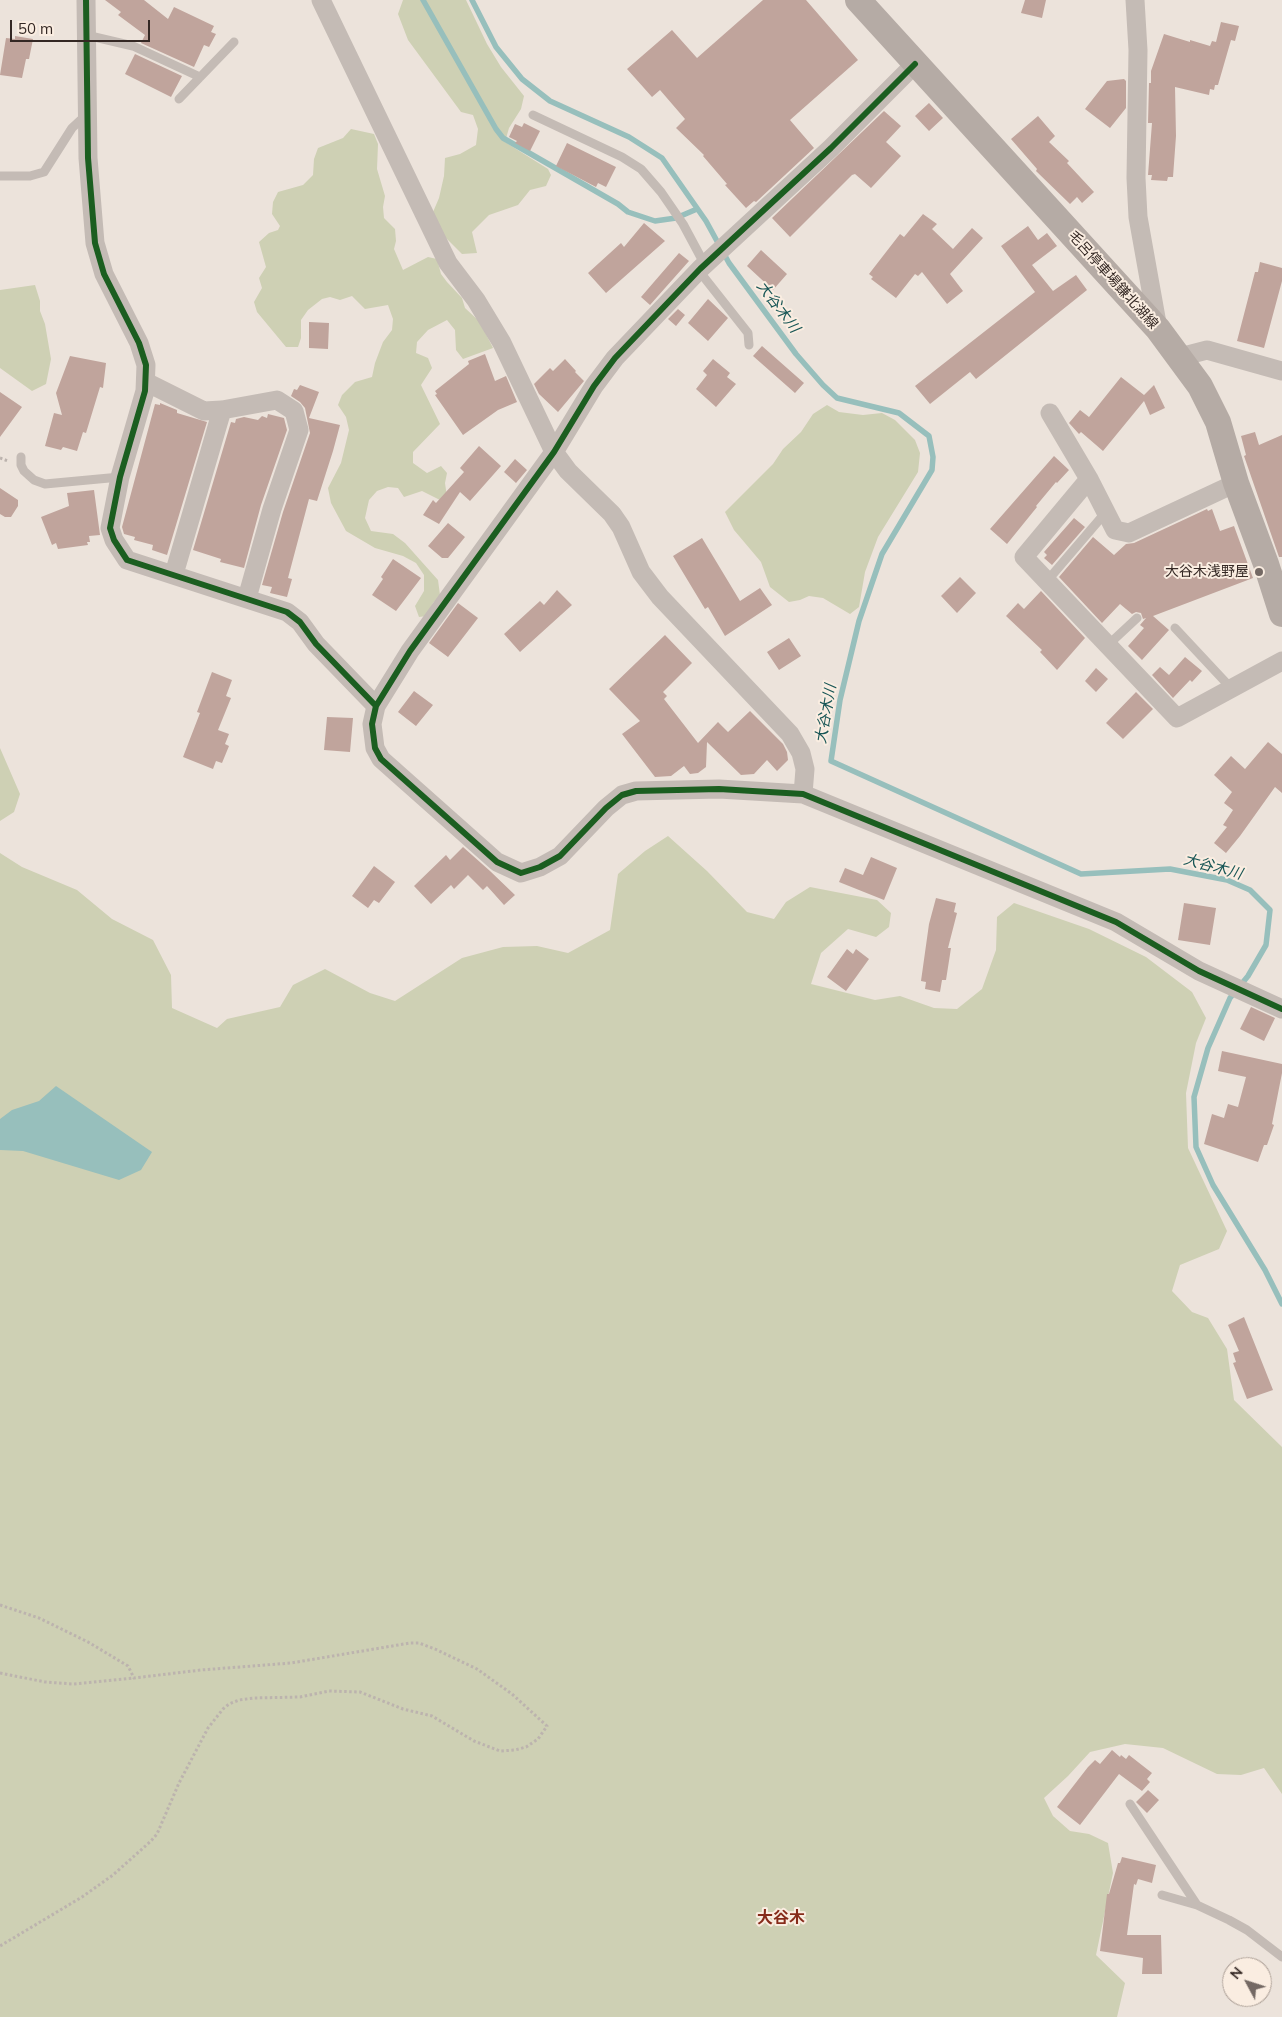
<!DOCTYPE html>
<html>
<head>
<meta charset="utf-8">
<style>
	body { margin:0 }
	#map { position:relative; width:1282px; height:2017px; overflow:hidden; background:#ece3db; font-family:Mulish,sans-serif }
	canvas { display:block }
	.north { position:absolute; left:1222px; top:1957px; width:50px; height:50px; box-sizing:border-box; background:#faede1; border:1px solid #ab9e95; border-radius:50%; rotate:310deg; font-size:14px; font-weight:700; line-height:20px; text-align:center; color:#342824 }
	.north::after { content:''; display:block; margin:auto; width:18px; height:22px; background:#746964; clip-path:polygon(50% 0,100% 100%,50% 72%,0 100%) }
	.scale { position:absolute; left:10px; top:20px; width:140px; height:22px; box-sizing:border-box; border:2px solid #342824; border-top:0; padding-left:6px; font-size:15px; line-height:18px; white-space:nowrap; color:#342824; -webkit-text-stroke:4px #faede1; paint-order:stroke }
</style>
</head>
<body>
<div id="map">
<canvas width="1282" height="2017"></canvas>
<div class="north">N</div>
<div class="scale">50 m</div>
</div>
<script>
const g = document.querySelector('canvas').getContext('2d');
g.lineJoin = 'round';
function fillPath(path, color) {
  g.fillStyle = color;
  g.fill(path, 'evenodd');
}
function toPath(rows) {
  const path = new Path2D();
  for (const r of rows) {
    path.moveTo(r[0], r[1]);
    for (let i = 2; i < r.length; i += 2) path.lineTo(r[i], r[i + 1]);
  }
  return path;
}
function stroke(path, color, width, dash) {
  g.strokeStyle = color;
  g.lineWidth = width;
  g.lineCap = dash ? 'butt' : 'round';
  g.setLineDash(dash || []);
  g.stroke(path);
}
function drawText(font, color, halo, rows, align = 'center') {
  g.font = font + ' Mulish,"Noto Sans JP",sans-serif';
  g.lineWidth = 4;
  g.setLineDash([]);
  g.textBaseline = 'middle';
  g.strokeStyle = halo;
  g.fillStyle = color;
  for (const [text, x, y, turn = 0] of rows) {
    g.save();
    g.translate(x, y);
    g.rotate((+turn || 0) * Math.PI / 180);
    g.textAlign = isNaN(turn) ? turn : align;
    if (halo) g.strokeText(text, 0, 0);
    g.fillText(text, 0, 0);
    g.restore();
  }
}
fillPath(toPath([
	[403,0,466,0,487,44,501,67,524,96,521,109,509,128,505,142,548,169,551,175,546,186,530,190,518,205,489,215,472,232,477,253,462,254,442,234,433,212,439,198,444,176,445,158,460,154,476,145,478,129,473,115,461,112,408,40,398,14],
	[351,129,374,134,378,144,377,169,385,196,383,207,384,218,395,229,396,241,394,249,403,270,428,257,437,259,441,274,447,282,462,298,465,308,480,322,493,348,463,359,456,350,455,330,447,320,428,330,417,342,416,353,428,358,432,368,421,385,440,424,413,452,413,463,427,473,441,466,447,473,445,483,447,497,440,500,422,491,404,497,398,488,388,487,377,491,369,500,365,518,371,531,393,534,405,543,438,580,440,595,433,603,427,616,419,617,415,606,424,591,424,575,416,563,403,556,375,548,346,531,331,503,328,488,341,463,349,430,346,417,338,405,342,395,355,382,372,377,375,363,383,342,392,330,393,319,388,305,365,309,352,296,340,300,330,297,322,299,308,310,301,320,301,338,298,347,286,347,257,312,254,302,262,288,259,278,266,267,259,242,269,233,278,230,280,226,272,214,273,202,278,192,303,185,313,175,314,159,318,148,343,138],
	[35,285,40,301,40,311,45,324,51,359,46,384,32,391,0,368,0,290],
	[827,405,839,412,863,415,882,413,895,420,915,440,920,453,918,472,878,537,865,572,859,607,850,614,823,598,809,596,800,600,789,602,770,587,761,562,734,530,725,512,773,464,783,449,801,432,813,414],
	[0,748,20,794,14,812,0,821],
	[668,836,707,871,747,912,774,919,786,902,810,887,877,900,891,913,889,927,876,937,848,929,821,953,811,984,875,1000,900,996,934,1008,957,1009,982,989,996,950,997,917,1014,903,1089,929,1146,957,1192,992,1206,1018,1196,1043,1186,1093,1188,1148,1227,1231,1219,1249,1180,1265,1172,1291,1192,1312,1208,1318,1227,1349,1234,1400,1282,1447,1282,1794,1264,1768,1241,1775,1217,1774,1163,1748,1125,1744,1090,1752,1068,1776,1044,1798,1053,1816,1070,1831,1089,1834,1108,1843,1113,1873,1096,1955,1125,1983,1117,2017,0,2017,0,853,22,867,77,890,112,919,153,940,171,975,172,1008,217,1028,227,1019,280,1007,293,985,325,969,370,993,395,1001,462,958,503,947,537,946,568,953,610,930,618,874,645,851]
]), '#ced0b4');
fillPath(toPath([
	[56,1086,152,1152,141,1170,119,1180,23,1151,0,1150,0,1119,12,1110,39,1101]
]), '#97bfbc');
stroke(toPath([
	[423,0,496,129,503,138,618,204,628,212,655,221,676,218,697,209],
	[472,0,496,47,522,79,550,101,629,137,662,158,706,221,729,263,796,354,823,385,837,398,899,413,929,436,933,457,932,470,882,554,859,621,840,700,831,761,1081,874,1170,869,1227,880,1250,890,1270,910,1266,945,1248,976,1230,998,1208,1048,1194,1097,1196,1147,1213,1185,1265,1270,1282,1304]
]), '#97bfbc', 5.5);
fillPath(toPath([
	[105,0,144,0,168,19,174,7,214,26,211,32,216,34,209,47,204,45,194,67,141,43,145,35,118,15,121,12],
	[763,0,806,0,858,60,790,120,814,148,756,202,754,201,746,208,725,185,727,184,703,156,704,155,676,128,685,119,660,90,652,97,627,69,672,30,697,58],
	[1025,0,1046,0,1042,18,1021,13],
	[1221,22,1239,26,1235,41,1231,40,1218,85,1215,85,1214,90,1210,89,1209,95,1175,87,1176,136,1173,177,1168,177,1167,181,1151,180,1152,175,1148,175,1152,123,1148,123,1149,83,1151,83,1151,71,1164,34,1190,42,1190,40,1210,46,1212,41,1216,42],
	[15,36,33,39,29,59,26,59,22,78,0,75,6,38,15,39],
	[135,54,182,76,171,97,125,74],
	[1124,79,1126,81,1126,108,1110,128,1085,109,1107,81],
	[929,103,943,118,929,131,915,116],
	[884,111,901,126,886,142,901,156,871,188,855,174,852,175,790,237,772,218],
	[1038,116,1055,136,1049,142,1069,161,1067,163,1094,192,1082,203,1077,197,1070,204,1036,171,1037,169,1011,139],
	[524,123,540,131,530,151,515,143,517,141,509,137,515,124,522,127],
	[567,143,616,167,606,187,598,183,596,187,556,166],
	[923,214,937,224,932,229,953,249,972,228,983,238,950,274,963,291,947,304,922,272,918,276,915,274,896,298,871,279,873,277,869,274,900,234,904,237],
	[644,223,665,241,606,293,588,273,621,243,624,247],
	[1028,226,1038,240,1047,233,1057,246,1032,265,1053,291,1076,275,1087,290,976,379,970,372,930,404,915,386,1035,292,1001,246],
	[761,250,787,274,773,290,747,266],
	[679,253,689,261,650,305,641,297],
	[1260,262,1282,268,1282,281,1264,348,1237,341,1255,272,1258,272],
	[708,299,728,318,708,341,688,323],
	[678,309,685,315,676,326,668,319],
	[309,322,329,323,328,349,309,348],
	[762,346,804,383,795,393,753,356],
	[485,354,495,381,506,376,517,402,498,410,463,435,435,395,437,394,435,391,469,364,468,361],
	[70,356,106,363,103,388,100,387,86,433,83,432,77,451,63,447,61,450,45,446,54,413,62,415,56,393],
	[565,359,576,371,575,372,584,381,558,412,539,394,534,384,550,368,553,371],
	[713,359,730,373,727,377,736,384,716,407,696,389,707,375,703,371],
	[1121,377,1144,395,1154,385,1165,408,1150,415,1144,401,1103,451,1081,432,1079,434,1069,423,1080,410,1089,417],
	[300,385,319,392,309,418,340,425,333,451,317,501,309,499,288,578,292,579,287,597,270,593,272,587,262,585,283,512,310,433,305,408,300,402,291,396,294,389,297,390],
	[0,392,22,407,0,437],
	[160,403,177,410,177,413,207,422,167,555,152,550,153,545,134,540,135,537,124,534,122,527,155,404,160,405],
	[268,414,284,418,287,430,261,505,244,568,220,562,221,559,193,550,231,422,235,423,236,419,244,417,258,420,262,416,267,418],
	[1255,432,1259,445,1282,435,1282,557,1279,557,1244,456,1246,455,1241,436],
	[479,446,501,466,470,501,460,492,439,524,423,515,433,500,436,503,464,472,460,468],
	[1054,456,1069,470,1057,483,1056,482,1036,506,1037,507,1007,544,990,529],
	[515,459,527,470,516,483,504,472],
	[0,488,18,500,18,506,11,517,5,517,0,514],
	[94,490,100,535,89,536,90,542,87,542,88,545,58,549,56,543,52,545,41,517,69,506,67,493],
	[1207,509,1208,511,1212,509,1220,531,1234,526,1253,578,1153,616,1169,630,1142,660,1128,646,1144,628,1140,625,1146,618,1143,619,1141,613,1136,612,1132,614,1120,604,1102,623,1059,577,1093,537,1114,555,1126,544,1134,543],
	[1074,518,1085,527,1052,565,1044,558,1047,555,1044,552],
	[448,523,465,537,448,558,442,558,428,546],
	[702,538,740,601,760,588,772,605,725,636,708,607,705,609,673,556],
	[393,559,421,578,396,611,372,595,383,579,381,577],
	[960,577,976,593,957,613,941,596],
	[557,590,572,605,520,652,504,634,540,601,544,605],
	[1041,591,1085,638,1057,670,1040,652,1042,650,1006,616,1018,603,1024,609],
	[458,603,478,618,448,657,429,643],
	[665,635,692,663,663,692,667,696,664,699,698,743,718,722,728,732,750,711,783,744,787,752,788,760,777,771,767,760,754,774,741,775,707,742,706,767,698,773,690,774,684,766,671,776,655,777,622,734,640,721,609,689],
	[789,638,801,656,779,670,767,652],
	[1185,657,1202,671,1192,682,1190,680,1173,698,1152,675,1160,667,1169,675],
	[1096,668,1108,679,1096,692,1085,681],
	[212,672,232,680,226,696,231,698,218,730,229,734,225,744,229,746,222,763,216,761,213,769,183,757,200,713,197,712],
	[414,691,433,705,416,726,398,712],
	[1136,692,1153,709,1123,739,1106,723],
	[327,717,353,718,350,752,324,750],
	[1268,742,1282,754,1282,793,1275,787,1240,836,1226,853,1214,843,1227,827,1223,825,1233,810,1224,803,1232,792,1214,775,1231,756,1245,769],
	[463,847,490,871,515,895,504,905,487,886,483,890,468,875,454,889,451,885,431,904,414,886,446,855,450,860],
	[871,857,897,868,884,900,839,882,845,868,863,875],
	[374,866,395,882,379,903,374,900,368,908,352,896],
	[936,898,956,903,954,912,957,913,948,948,951,948,946,980,942,980,940,992,925,989,926,982,921,981,929,924],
	[1184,903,1216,908,1210,945,1178,940],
	[847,949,853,954,856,949,869,959,846,991,827,977],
	[1251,1007,1275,1018,1264,1041,1240,1029],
	[1222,1051,1282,1064,1282,1073,1272,1124,1274,1125,1267,1145,1264,1145,1258,1162,1204,1144,1212,1114,1224,1118,1228,1104,1238,1107,1246,1077,1218,1071],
	[1244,1317,1273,1390,1247,1399,1233,1363,1236,1362,1233,1353,1239,1351,1228,1325],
	[1112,1750,1120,1757,1121,1755,1126,1759,1129,1755,1152,1773,1147,1779,1150,1782,1142,1791,1119,1774,1080,1825,1057,1807,1088,1767,1095,1760,1100,1764],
	[1148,1790,1159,1800,1147,1813,1136,1802],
	[1122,1857,1156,1865,1152,1883,1138,1879,1136,1885,1134,1884,1127,1935,1161,1935,1162,1974,1142,1974,1143,1958,1100,1951,1107,1894,1109,1894,1118,1863,1120,1863]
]), '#c0a49c');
stroke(toPath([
	[0,458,8,461],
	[0,1605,39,1618,88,1642,128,1666,134,1678,201,1670,291,1663,410,1643,419,1643,435,1649,477,1669,512,1694,547,1726,538,1739,526,1747,515,1750,500,1751,474,1741,432,1716,403,1709,360,1692,329,1691,300,1697,254,1698,239,1700,229,1704,223,1709,208,1728,179,1783,157,1834,151,1841,113,1875,82,1897,0,1946],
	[0,1673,45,1682,73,1684,134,1678]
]), '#bcb3ae', 3, [2.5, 2.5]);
stroke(toPath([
	[86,35,133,46,200,77],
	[179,99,234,42],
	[533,115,622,157,641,169,661,192,683,224,705,265],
	[0,176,30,176,44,172,72,128,85,116],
	[700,269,703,276,748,333,749,345],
	[21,457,21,465,24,471,34,480,45,484,120,477],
	[1047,581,1106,512],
	[1175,628,1231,688],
	[1108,645,1137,618],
	[1130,1804,1197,1905],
	[1162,1895,1197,1905,1229,1920,1247,1930,1282,1957]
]), '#c4bbb5', 9);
stroke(toPath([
	[86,0,88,158,95,243,104,274,139,343,146,365,145,391,120,477,110,528,114,540,127,560,287,612,300,622,316,644,376,706],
	[321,0,448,263,476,300,502,343,554,452,568,471,612,514,621,527,641,572,660,597,790,734,801,753,805,769,803,794],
	[1135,0,1138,50,1136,178,1138,217,1158,329],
	[915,64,831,148,700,269,615,358,594,386,554,452,410,651,376,706,372,724,375,748,381,759,497,862,521,873,540,867,560,856,606,808,622,795,636,791,719,789,803,794,1116,922,1199,971,1282,1009],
	[1180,357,1207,350,1282,371],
	[146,382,204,411,222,410,277,400,294,411,299,430,272,509,247,598],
	[1050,413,1089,479,1115,530,1129,533,1236,483],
	[1089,479,1024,557,1177,718,1282,661],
	[174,574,222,410]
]), '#c4bbb5', 19);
stroke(toPath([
	[858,0,1158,329,1200,386,1218,422,1236,483,1266,564,1282,614]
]), '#b5aba5', 26);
stroke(toPath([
	[86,0,88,158,95,243,104,274,139,343,146,365,145,391,120,477,110,528,114,540,127,560,287,612,300,622,316,644,376,706],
	[915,64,831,148,700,269,615,358,594,386,554,452,410,651,376,706,372,724,375,748,381,759,497,862,521,873,540,867,560,856,606,808,622,795,636,791,719,789,803,794,1116,922,1199,971,1282,1009]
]), '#1b5e20', 6);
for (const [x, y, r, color] of [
	[1259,572,5,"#746964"]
]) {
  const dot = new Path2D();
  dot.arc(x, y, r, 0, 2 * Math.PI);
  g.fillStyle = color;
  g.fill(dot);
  stroke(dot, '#faede1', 2);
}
drawText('14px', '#342824', '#faede1', [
	["毛呂停車場鎌北湖線",1113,280,48]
]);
drawText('14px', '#342824', '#faede1', [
	["大谷木浅野屋",1249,572]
], 'right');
drawText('italic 15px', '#185656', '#faede1', [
	["大谷木川",778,307,53],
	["大谷木川",826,714,-80],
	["大谷木川",1213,867,15]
]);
drawText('bold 16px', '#862b1a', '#faede1', [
	["大谷木",781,1918]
]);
</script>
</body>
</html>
